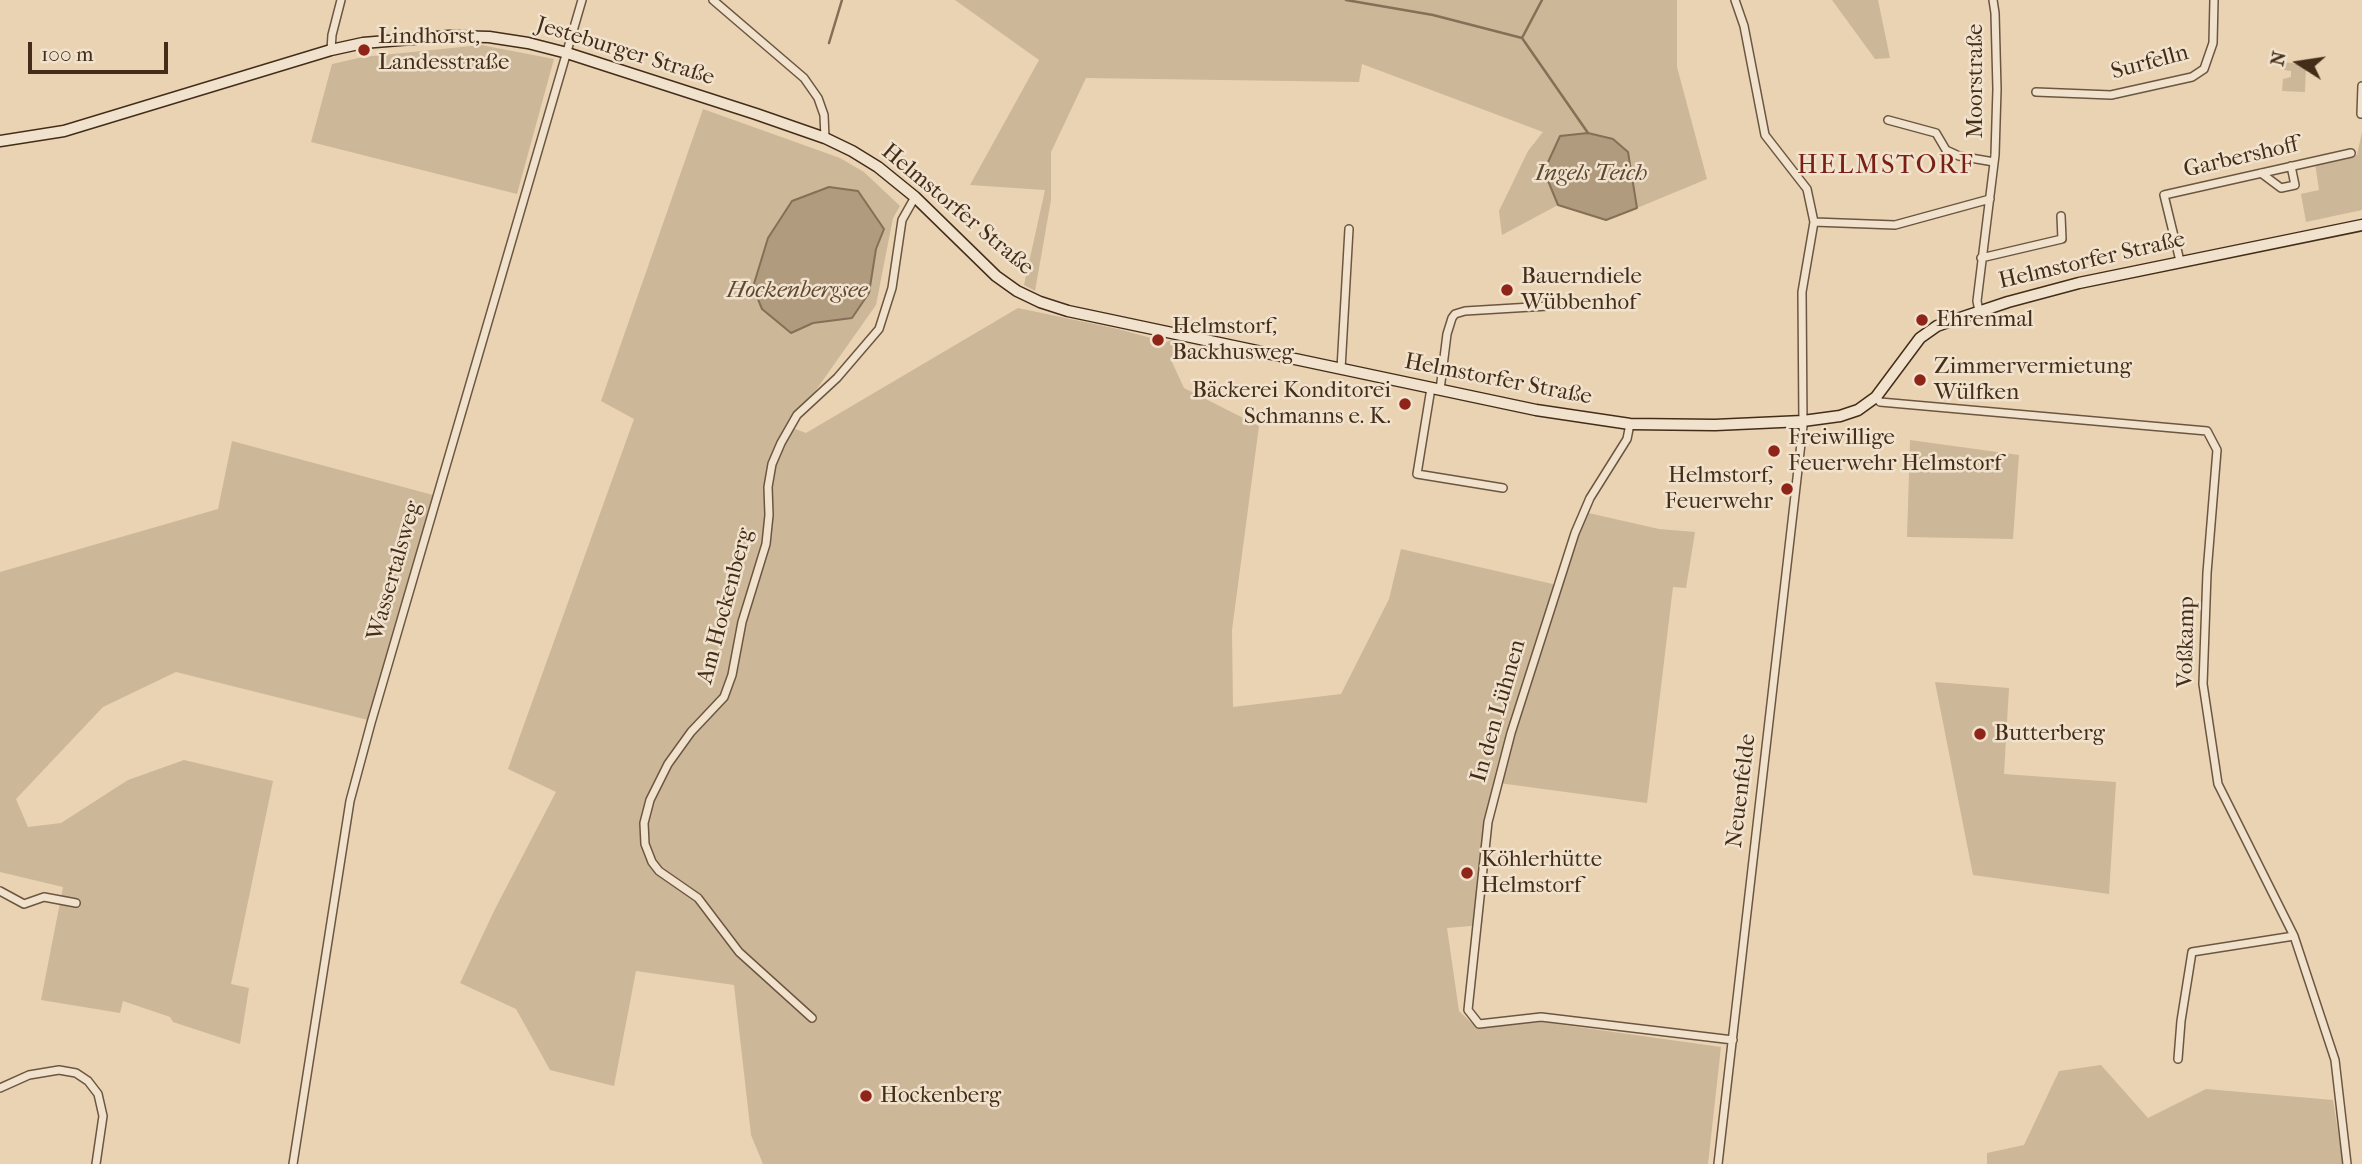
<!DOCTYPE html>
<html>
<head>
<meta charset="utf-8">
<style>
	body { margin:0 }
	#map { position:relative; width:2362px; height:1164px; overflow:hidden; background:#e9d3b3; font-family:"IM FELL French Canon",serif }
	canvas { display:block }
	.north { position:absolute; left:2264px; top:28px; width:70px; height:70px; -webkit-text-stroke:5px #f1e2ce; paint-order:stroke; rotate:282deg; font-size:19px; font-weight:700; line-height:28px; text-align:center; color:#432d19 }
	.north::after { content:''; display:block; margin:auto; width:24px; height:32px; background:#432d19; clip-path:polygon(50% 0,100% 100%,50% 72%,0 100%) }
	.scale { position:absolute; left:28px; top:42px; width:140px; height:32px; box-sizing:border-box; border:4px solid #432d19; border-top:0; padding-left:9px; font-size:21px; line-height:24px; white-space:nowrap; color:#432d19; -webkit-text-stroke:5px #f1e2ce; paint-order:stroke }
</style>
</head>
<body>
<div id="map">
<canvas width="2362" height="1164"></canvas>
<div class="north">N</div>
<div class="scale">100 m</div>
</div>
<script>
const g = document.querySelector('canvas').getContext('2d');
g.lineJoin = 'round';
function fillPath(path, color) {
  g.fillStyle = color;
  g.fill(path, 'evenodd');
}
function toPath(rows) {
  const path = new Path2D();
  for (const r of rows) {
    path.moveTo(r[0], r[1]);
    for (let i = 2; i < r.length; i += 2) path.lineTo(r[i], r[i + 1]);
  }
  return path;
}
function stroke(path, color, width, dash) {
  g.strokeStyle = color;
  g.lineWidth = width;
  g.lineCap = dash ? 'butt' : 'round';
  g.setLineDash(dash || []);
  g.stroke(path);
}
function drawText(font, color, halo, rows, align = 'center') {
  g.font = font + ' "IM FELL French Canon",serif';
  g.lineWidth = 5;
  g.setLineDash([]);
  g.textBaseline = 'middle';
  g.strokeStyle = halo;
  g.fillStyle = color;
  for (const [text, x, y, turn = 0] of rows) {
    g.save();
    g.translate(x, y);
    g.rotate((+turn || 0) * Math.PI / 180);
    g.textAlign = isNaN(turn) ? turn : align;
    if (halo) g.strokeText(text, 0, 0);
    g.fillText(text, 0, 0);
    g.restore();
  }
}
fillPath(toPath([
	[955,0,1677,0,1677,67,1707,179,1637,208,1628,152,1613,139,1588,133,1560,136,1544,171,1558,205,1502,235,1499,211,1528,151,1543,132,1362,64,1359,82,1086,78,1051,152,1051,200,1035,291,1024,285,1045,190,970,185,1039,60],
	[1832,0,1878,0,1890,58,1875,59],
	[481,45,554,59,517,194,311,142,332,64,363,57],
	[2284,62,2306,65,2305,92,2282,91,2283,79,2291,77,2291,71,2284,70],
	[703,109,840,158,864,172,900,206,893,218,876,305,790,427,806,433,1018,308,1118,329,1166,342,1172,340,1177,341,1171,360,1184,388,1259,426,1232,630,1233,707,1341,694,1389,599,1401,549,1557,585,1584,512,1659,529,1695,532,1686,588,1673,587,1647,803,1499,783,1491,823,1482,925,1447,928,1459,1011,1477,1028,1542,1022,1721,1047,1708,1164,763,1164,751,1135,734,985,636,971,614,1086,550,1070,516,1009,460,983,495,909,556,792,508,769,634,419,601,401],
	[792,201,884,229,876,249,869,293,852,318,813,323,791,333,768,238],
	[2362,132,2362,210,2306,222,2301,194,2319,190,2315,163,2351,153,2357,155],
	[1910,440,2019,455,2013,539,1907,537],
	[232,441,433,495,368,720,176,672,103,707,16,799,28,827,61,823,128,780,184,760,273,781,231,984,249,988,240,1044,173,1022,170,1017,123,1001,120,1013,41,1000,63,887,0,872,0,572,218,509],
	[1935,682,2009,688,2004,774,2116,782,2109,894,1973,875],
	[2101,1065,2148,1118,2206,1089,2333,1100,2343,1164,1987,1164,1987,1153,2024,1145,2059,1071]
]), '#cdb799');
const water = toPath([
	[1588,133,1613,139,1628,152,1637,208,1606,220,1558,205,1544,171,1560,136,1588,133],
	[829,187,858,191,884,229,876,249,869,293,852,318,813,323,791,333,762,309,753,287,768,238,792,201,829,187]
]);
fillPath(water, '#b19b7f');
stroke(water, '#856f56', 2);
stroke(toPath([
	[1346,0,1433,15,1522,38],
	[1542,0,1522,38,1588,133],
	[829,43,842,0]
]), '#856f56', 2.5);
const minor = toPath([
	[713,0,804,78,818,98,824,115,825,138],
	[331,50,332,35,341,0],
	[2036,92,2111,95,2192,77,2204,69,2213,43,2214,0],
	[2361,114,2362,86],
	[1888,120,1936,133,1946,150,1959,156,1994,162],
	[2261,173,2281,188,2295,185,2291,166],
	[1814,222,1895,225,1990,199],
	[1981,258,2062,239,2061,216],
	[2180,261,2164,195,2351,153],
	[1979,311,1977,301,1995,155,1997,89,1995,13,1993,0],
	[1341,369,1349,229],
	[1431,388,1417,474,1503,488],
	[1440,390,1447,334,1452,318,1455,314,1465,311,1548,306],
	[1876,397,1880,402,2207,431,2217,450,2207,573,2203,684,2218,784,2294,936,2335,1060,2347,1164],
	[1630,424,1627,439,1590,498,1575,533,1511,733,1488,822,1468,1010,1479,1024,1541,1017,1733,1040],
	[0,891,24,904,44,897,76,903],
	[812,1018,739,952,698,898,659,871,652,862,645,844,644,823,650,800,668,764,691,732,724,697,732,675,742,622,766,544,769,515,768,487,772,464,781,443,797,415,837,378,879,329,892,288,902,220,915,197],
	[2178,1059,2181,1021,2192,952,2294,936],
	[0,1088,29,1075,59,1070,76,1073,88,1081,98,1094,103,1116,96,1164],
	[293,1164,350,801,371,723,582,0],
	[1718,1164,1803,426,1802,292,1814,222,1807,189,1765,135,1744,26,1735,0]
]);
const secondary = toPath([
	[0,141,64,131,331,50,363,43,449,36,489,37,528,43,567,53,756,114,825,138,852,151,878,167,915,197,996,276,1017,291,1040,302,1068,311,1536,410,1630,424,1715,425,1803,421,1840,416,1858,410,1876,397,1920,338,1937,326,1951,321,2008,302,2079,283,2362,225]
]);
stroke(minor, '#6c5640', 10);
stroke(secondary, '#432d19', 13);
stroke(minor, '#f1e2ce', 7);
stroke(secondary, '#f1e2ce', 10);
for (const [x, y, r, color] of [
	[364,50,7,"#8f2418"],
	[1507,290,7,"#8f2418"],
	[1922,320,7,"#8f2418"],
	[1158,340,7,"#8f2418"],
	[1920,380,7,"#8f2418"],
	[1405,404,7,"#8f2418"],
	[1774,451,7,"#8f2418"],
	[1787,489,7,"#8f2418"],
	[1980,734,7,"#8f2418"],
	[1467,873,7,"#8f2418"],
	[866,1096,7,"#8f2418"]
]) {
  const dot = new Path2D();
  dot.arc(x, y, r, 0, 2 * Math.PI);
  g.fillStyle = color;
  g.fill(dot);
  stroke(dot, '#f1e2ce', 2.5);
}
drawText('23px', '#432d19', '#f1e2ce', [
	["Lindhorst,",378,37],
	["Landesstraße",378,63],
	["Bauerndiele",1521,277],
	["Wübbenhof",1521,303],
	["Ehrenmal",1936,320],
	["Helmstorf,",1172,327],
	["Backhusweg",1172,353],
	["Zimmervermietung",1934,367],
	["Wülfken",1934,393],
	["Bäckerei Konditorei",1391,391,"right"],
	["Schmanns e. K.",1391,417,"right"],
	["Freiwillige",1788,438],
	["Feuerwehr Helmstorf",1788,464],
	["Helmstorf,",1773,476,"right"],
	["Feuerwehr",1773,502,"right"],
	["Butterberg",1994,734],
	["Köhlerhütte",1481,860],
	["Helmstorf",1481,886],
	["Hockenberg",880,1096]
], 'left');
drawText('23px', '#432d19', '#f1e2ce', [
	["Jesteburger Straße",625,52,17],
	["Surfelln",2150,63,-15],
	["Moorstraße",1976,81,-90],
	["Garbershoff",2241,158,-13],
	["Helmstorfer Straße",957,210,40],
	["Helmstorfer Straße",2092,261,-13],
	["Helmstorfer Straße",1498,380,11],
	["Wassertalsweg",395,571,-74],
	["Am Hockenberg",726,606,-75],
	["Voßkamp",2187,642,-89],
	["In den Lühnen",1499,711,-74],
	["Neuenfelde",1742,791,-83]
]);
drawText('italic 24px', '#5e4832', '#f1e2ce', [
	["Ingels Teich",1591,174],
	["Hockenbergsee",797,291]
]);
g.letterSpacing = '2px';
drawText('26px', '#7a1f14', '#f1e2ce', [
	["HELMSTORF",1886,167]
]);
g.letterSpacing = '0px';
</script>
</body>
</html>
